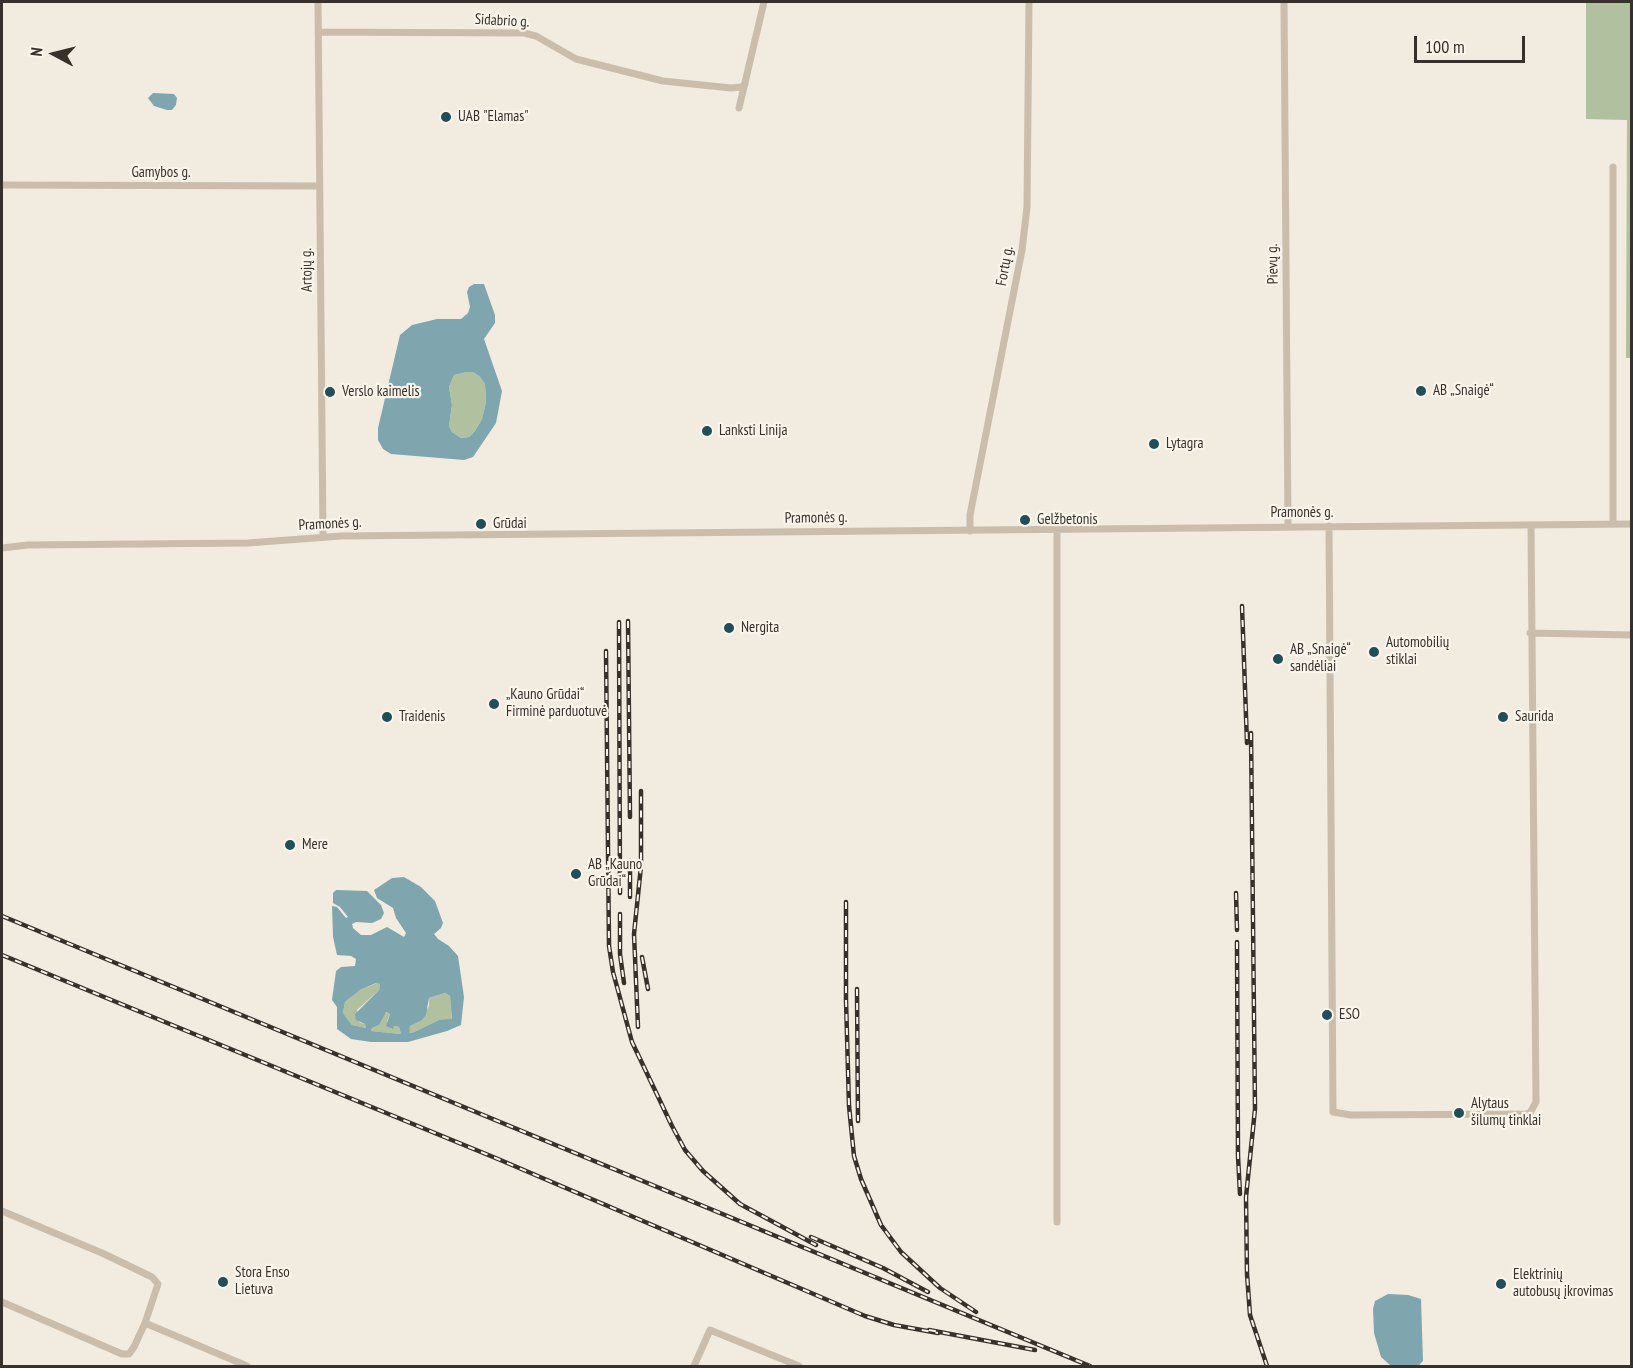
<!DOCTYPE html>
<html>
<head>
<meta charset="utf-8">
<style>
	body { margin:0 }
	#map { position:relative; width:1633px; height:1368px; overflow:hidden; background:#f2ebdf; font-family:"PT Sans Narrow",sans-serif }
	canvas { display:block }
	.frame { position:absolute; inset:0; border:3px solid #38302a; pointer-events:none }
	.north { position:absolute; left:24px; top:24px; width:60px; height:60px; -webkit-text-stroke:4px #faf5eb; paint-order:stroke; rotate:277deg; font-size:16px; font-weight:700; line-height:24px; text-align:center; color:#38302a }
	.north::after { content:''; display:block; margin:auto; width:21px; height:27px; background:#38302a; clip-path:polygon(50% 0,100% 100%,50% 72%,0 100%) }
	.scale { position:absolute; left:1414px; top:36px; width:111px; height:27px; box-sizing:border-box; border:3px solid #38302a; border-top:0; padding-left:8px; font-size:18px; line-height:21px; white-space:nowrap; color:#38302a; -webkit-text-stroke:4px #faf5eb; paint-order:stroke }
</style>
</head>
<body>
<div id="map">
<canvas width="1633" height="1368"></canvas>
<div class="frame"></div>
<div class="north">N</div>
<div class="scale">100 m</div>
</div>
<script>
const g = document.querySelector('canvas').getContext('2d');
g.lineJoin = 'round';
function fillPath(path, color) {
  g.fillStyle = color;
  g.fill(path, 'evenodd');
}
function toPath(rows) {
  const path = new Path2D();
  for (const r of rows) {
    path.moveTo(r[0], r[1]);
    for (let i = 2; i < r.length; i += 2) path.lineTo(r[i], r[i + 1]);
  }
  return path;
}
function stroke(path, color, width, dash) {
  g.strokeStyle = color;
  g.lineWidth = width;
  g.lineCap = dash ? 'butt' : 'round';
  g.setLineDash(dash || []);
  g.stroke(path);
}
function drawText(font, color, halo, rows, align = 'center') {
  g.font = font + ' "PT Sans Narrow",sans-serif';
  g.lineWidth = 4.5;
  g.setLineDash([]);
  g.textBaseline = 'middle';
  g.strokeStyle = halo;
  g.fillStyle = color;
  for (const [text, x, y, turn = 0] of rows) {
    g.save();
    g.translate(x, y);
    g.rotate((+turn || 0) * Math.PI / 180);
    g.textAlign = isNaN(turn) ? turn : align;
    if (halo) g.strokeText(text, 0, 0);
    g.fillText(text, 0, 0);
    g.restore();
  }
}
fillPath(toPath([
	[1586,2,1631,2,1631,358,1626,358,1627,120,1586,119],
	[467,372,473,372,480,377,485,384,486,402,482,419,475,431,469,437,461,438,452,432,449,426,452,405,449,387,454,375],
	[377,983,380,984,379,990,357,1010,359,1022,365,1024,366,1028,352,1025,343,1013,345,1002,360,990],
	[445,993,450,996,452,1020,439,1020,412,1033,408,1033,410,1026,421,1021,429,1006,429,998],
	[385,1012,390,1014,387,1021,392,1029,394,1026,399,1027,401,1034,371,1031,372,1028,379,1025]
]), '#b1c19f');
fillPath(toPath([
	[153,93,174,94,177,98,176,105,172,110,167,110,154,106,148,98],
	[474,284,484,284,495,315,495,323,484,339,502,391,496,423,473,457,464,460,391,454,383,449,378,440,378,428,400,335,412,325,437,319,461,319,468,313,470,307,467,292,469,287],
	[467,372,473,372,480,377,485,384,486,402,482,419,475,431,469,437,461,438,452,432,449,426,452,405,449,387,454,375],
	[404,877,421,887,435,901,443,923,441,928,434,934,438,939,449,946,458,956,464,997,461,1025,447,1031,408,1042,371,1042,351,1039,337,1029,337,1007,332,1000,336,971,341,967,355,966,356,959,351,956,337,955,333,937,332,906,337,907,346,918,348,917,340,907,333,903,333,893,336,890,367,891,381,905,384,913,381,919,372,923,356,922,352,924,353,928,361,935,371,935,387,927,404,937,406,933,396,918,393,908,377,898,374,890,392,878],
	[376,983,380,984,379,990,355,1014,356,1020,365,1024,366,1028,352,1025,343,1013,345,1002,360,990],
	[445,993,450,996,452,1019,439,1020,412,1033,409,1033,410,1026,421,1021,426,1015,429,998],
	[386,1012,390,1014,386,1026,393,1029,394,1026,399,1027,401,1034,371,1031,372,1028,379,1025],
	[1388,1294,1408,1295,1421,1299,1423,1361,1418,1366,1390,1365,1381,1357,1374,1333,1373,1309,1375,1301]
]), '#7fa6ae');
stroke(toPath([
	[318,2,323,537],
	[1284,2,1288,526],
	[318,32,524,33,536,36,576,59,663,81,731,88,742,87,745,84],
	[739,108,764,2],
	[1613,167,1613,524],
	[2,185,319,186],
	[1329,526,1333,1112,1351,1115,1526,1114,1530,1113,1536,1102,1531,525],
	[970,531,970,515,1022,250,1027,207,1029,2],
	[2,548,28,545,248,543,341,536,1632,524],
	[1530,633,1632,635],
	[2,1211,102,1253,152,1277,158,1284,145,1323,134,1347,129,1354,122,1354,2,1302],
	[1057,1222,1057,529],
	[145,1323,247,1366],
	[694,1366,710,1330,799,1366]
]), '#cabdab', 7);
const rail = toPath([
	[1242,606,1247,743],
	[628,621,630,817],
	[619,622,620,893],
	[606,651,609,946,613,972,632,1042,672,1126,685,1150,703,1171,740,1204,816,1245],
	[1251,733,1255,1109,1246,1197,1247,1274,1250,1315,1267,1366],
	[630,861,630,897],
	[1236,893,1237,930],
	[846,902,846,1000,849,1106,854,1156,861,1179,881,1225,901,1252,940,1288,976,1312],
	[620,914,620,954,624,983],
	[2,916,1090,1366],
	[1237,942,1238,1156,1240,1194],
	[2,955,498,1159,865,1316,894,1325,938,1333],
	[642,957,648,989],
	[857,989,858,1121],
	[638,1027,634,934,641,866,641,791],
	[811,1237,883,1268,928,1292],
	[929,1330,1035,1350]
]);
stroke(rail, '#38302a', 4.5);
stroke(rail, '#faf5eb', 2, [7]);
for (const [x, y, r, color] of [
	[446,117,6,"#214e58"],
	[1421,391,6,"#214e58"],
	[330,392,6,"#214e58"],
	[707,431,6,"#214e58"],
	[1154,444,6,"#214e58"],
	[1025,520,6,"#214e58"],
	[481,524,6,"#214e58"],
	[729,628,6,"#214e58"],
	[1374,652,6,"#214e58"],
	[1278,659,6,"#214e58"],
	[494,704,6,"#214e58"],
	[387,717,6,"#214e58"],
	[1503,717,6,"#214e58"],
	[290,845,6,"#214e58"],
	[576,874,6,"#214e58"],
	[1327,1015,6,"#214e58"],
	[1459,1113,6,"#214e58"],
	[223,1282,6,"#214e58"],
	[1501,1284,6,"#214e58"]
]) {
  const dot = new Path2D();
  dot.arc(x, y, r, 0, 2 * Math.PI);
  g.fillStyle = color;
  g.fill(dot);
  stroke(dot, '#faf5eb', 2);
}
drawText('15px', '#38302a', '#faf5eb', [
	["Sidabrio g.",502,21,3],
	["Gamybos g.",161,173],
	["Pievų g.",1273,264,-91],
	["Fortų g.",1005,266,-80],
	["Artojų g.",307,270,-91],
	["Pramonės g.",1302,513],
	["Pramonės g.",816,518,-1],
	["Pramonės g.",330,524,-3]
]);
drawText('15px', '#38302a', '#faf5eb', [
	["UAB \"Elamas\"",458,117],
	["AB „Snaigė“",1433,391],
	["Verslo kaimelis",342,392],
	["Lanksti Linija",719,431],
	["Lytagra",1166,444],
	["Gelžbetonis",1037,520],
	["Grūdai",493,524],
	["Nergita",741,628],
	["Automobilių",1386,643],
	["stiklai",1386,660],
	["AB „Snaigė“",1290,650],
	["sandėliai",1290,667],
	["„Kauno Grūdai“",506,695],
	["Firminė parduotuvė",506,712],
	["Traidenis",399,717],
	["Saurida",1515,717],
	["Mere",302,845],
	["AB „Kauno",588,865],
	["Grūdai“",588,882],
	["ESO",1339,1015],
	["Alytaus",1471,1104],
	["šilumų tinklai",1471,1121],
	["Stora Enso",235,1273],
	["Lietuva",235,1290],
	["Elektrinių",1513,1275],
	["autobusų įkrovimas",1513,1292]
], 'left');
</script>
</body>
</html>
